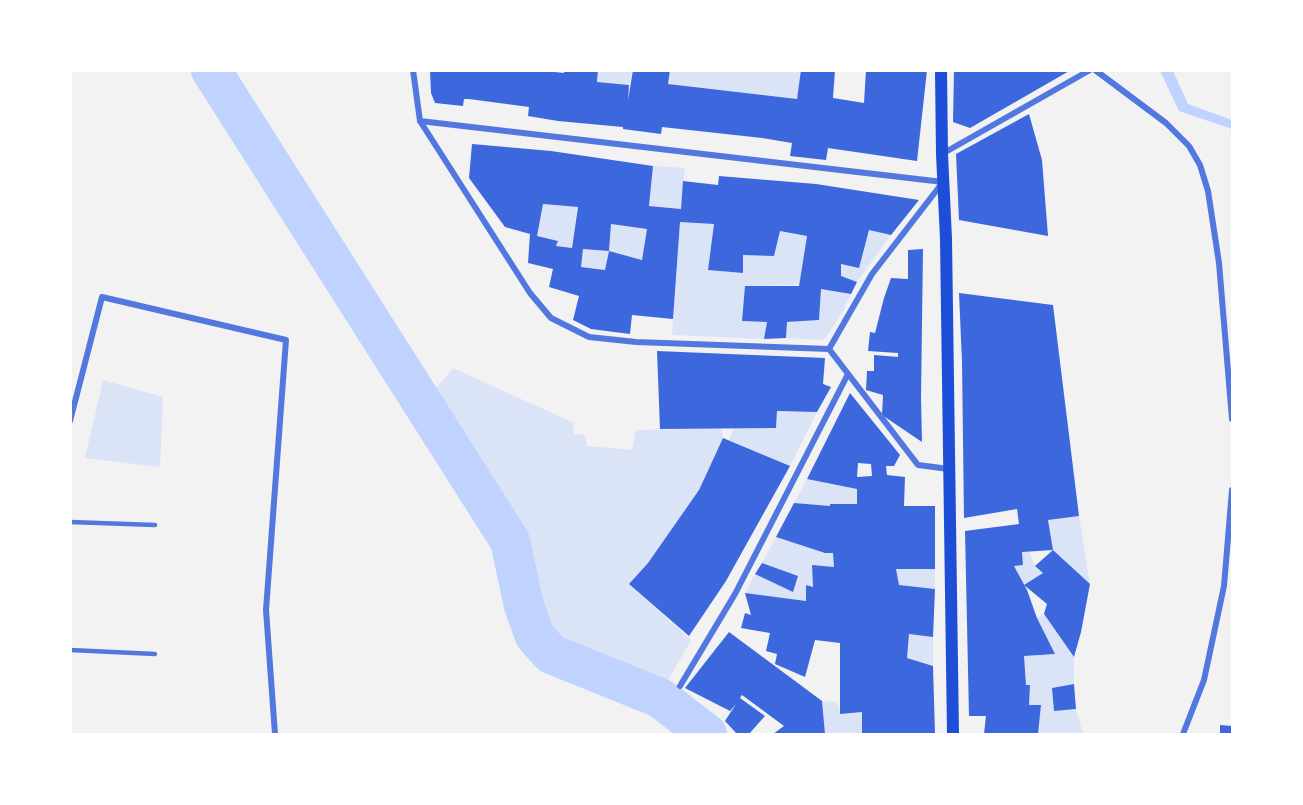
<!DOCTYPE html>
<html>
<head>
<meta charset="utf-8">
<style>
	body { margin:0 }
	#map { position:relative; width:1303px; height:805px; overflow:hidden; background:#f2f2f2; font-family:"IBM Plex Sans",sans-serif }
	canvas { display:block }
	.frame { position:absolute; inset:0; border:72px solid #fff; pointer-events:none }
</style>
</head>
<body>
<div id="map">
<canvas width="1303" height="805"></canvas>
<div class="frame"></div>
</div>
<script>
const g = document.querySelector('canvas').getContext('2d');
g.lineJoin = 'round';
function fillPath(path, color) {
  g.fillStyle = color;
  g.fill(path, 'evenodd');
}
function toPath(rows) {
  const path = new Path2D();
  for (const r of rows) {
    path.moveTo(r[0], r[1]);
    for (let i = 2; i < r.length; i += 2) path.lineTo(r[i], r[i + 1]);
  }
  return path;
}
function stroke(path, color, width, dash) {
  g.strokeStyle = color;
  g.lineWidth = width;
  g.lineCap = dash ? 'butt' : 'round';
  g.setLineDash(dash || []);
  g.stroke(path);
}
fillPath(toPath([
	[598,71,632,71,629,85,597,82],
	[670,71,801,71,797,99,668,84],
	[653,166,685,168,681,209,649,206],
	[543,204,577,207,572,248,556,246,557,241,537,236],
	[680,222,714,224,709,270,742,273,743,255,774,256,780,231,807,236,799,285,745,286,742,321,767,322,764,339,672,335],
	[611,224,647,229,642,260,609,251,605,270,581,267,583,249,609,251],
	[869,230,891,235,857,282,841,276,841,264],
	[821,289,851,294,843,311,824,340,786,338,787,322,819,320],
	[453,368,574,423,573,435,584,434,587,446,632,450,636,430,721,428,723,438,699,490,648,563,629,584,691,640,658,698,551,654,535,636,524,608,512,540,423,404],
	[103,380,163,397,160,467,85,458],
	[777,411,817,412,790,466,729,440,734,428,776,428],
	[807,479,857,489,857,504,830,504,830,506,794,503],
	[1079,516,1090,584,1053,550,1048,520],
	[776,537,825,553,833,553,834,567,812,566,813,587,806,586,806,602,745,593,755,574,793,591,797,576,762,563],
	[1029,551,1035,566,1043,573,1024,585,1014,566,1023,565,1022,552],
	[896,569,935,569,935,589,899,585],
	[1044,614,1074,657,1074,684,1052,688,1054,711,1076,709,1083,734,1038,734,1041,706,1029,705,1030,685,1026,685,1024,656,1055,654,1037,618],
	[909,634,933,637,933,666,907,658],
	[822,701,837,702,840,714,862,712,862,734,825,734]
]), '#dbe4f7');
fillPath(toPath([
	[1160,71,1173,71,1188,104,1232,120,1232,129,1179,111]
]), '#bfd3fe');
stroke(toPath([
	[211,70,510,541,524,606,535,636,551,654,660,698,707,734]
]), '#bfd3fe', 40);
fillPath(toPath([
	[430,70,536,70,564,73,564,70,598,70,597,82,629,85,628,100,633,70,670,70,668,84,797,99,801,70,835,70,833,98,864,103,866,70,927,70,917,161,828,148,826,160,790,156,792,143,762,138,662,127,661,134,623,129,623,127,558,121,528,116,529,107,469,99,464,99,463,106,435,103,431,93],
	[954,70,1071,70,970,128,953,122],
	[1029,114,1042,160,1048,236,959,220,956,154],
	[472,144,551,151,653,166,649,206,681,209,683,181,718,185,719,176,816,184,919,200,891,235,869,230,859,268,841,264,841,276,857,282,851,294,821,289,819,320,787,322,786,338,764,339,767,322,742,321,745,286,799,286,807,236,780,231,774,256,743,255,743,273,708,270,714,224,680,222,673,319,632,315,630,334,591,329,573,320,579,296,549,287,553,269,528,263,530,234,505,227,469,178],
	[543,204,578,207,572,248,556,246,558,241,537,236],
	[611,224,647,229,642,260,609,251,605,270,581,267,583,249,609,251],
	[923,249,921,398,922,442,882,415,883,395,866,390,867,371,874,371,874,355,898,357,898,353,868,351,870,332,875,333,884,298,891,278,908,279,908,250],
	[959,293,1053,305,1079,516,1048,520,1053,550,1022,552,1023,565,1014,566,1027,590,1037,618,1055,654,1024,656,1026,685,1030,685,1029,705,1041,705,1038,734,984,734,986,716,969,716,965,531,1019,524,1017,509,964,518,962,362],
	[657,351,825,358,823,384,831,387,817,412,777,411,776,428,660,429],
	[850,393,900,455,894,466,886,466,887,475,905,477,904,506,935,506,935,569,896,569,899,585,935,589,933,637,909,634,907,658,933,666,935,734,862,734,862,712,840,714,840,643,815,640,805,677,775,664,777,654,766,651,770,633,741,628,745,613,751,615,745,593,806,601,806,585,813,587,812,565,834,567,833,553,825,553,776,537,794,503,830,506,830,504,857,504,857,489,807,479],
	[858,463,871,464,872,476,857,477],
	[723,438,790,466,726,581,689,636,629,584,648,563,699,490],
	[1053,550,1090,584,1081,632,1074,657,1044,614,1047,604,1024,585,1043,573,1035,566],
	[762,563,798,576,793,592,755,574],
	[729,632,822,701,825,734,773,734,784,726,742,695,740,698,765,716,749,734,737,734,725,721,736,704,730,711,685,688],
	[1074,684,1076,709,1054,711,1052,688],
	[1220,725,1232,726,1232,734,1220,734]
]), '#3d67dc');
stroke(toPath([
	[70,522,155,525],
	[70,650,155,654]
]), '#5277de', 4.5);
stroke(toPath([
	[413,70,420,121,530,293,551,318,589,337,636,342,829,349],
	[1095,70,1166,123,1189,146,1200,165,1208,191,1219,263,1232,419],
	[420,121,943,182],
	[942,154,1090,70],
	[829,349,872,274,943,182],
	[829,349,918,465,949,469],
	[70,421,102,297,286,340,266,610,275,734],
	[680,686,735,594,848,374],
	[1183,734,1204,680,1224,586,1232,490]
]), '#5277de', 6);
stroke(toPath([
	[941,70,942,154,946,239,953,734]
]), '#1d4ed8', 12);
</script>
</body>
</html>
